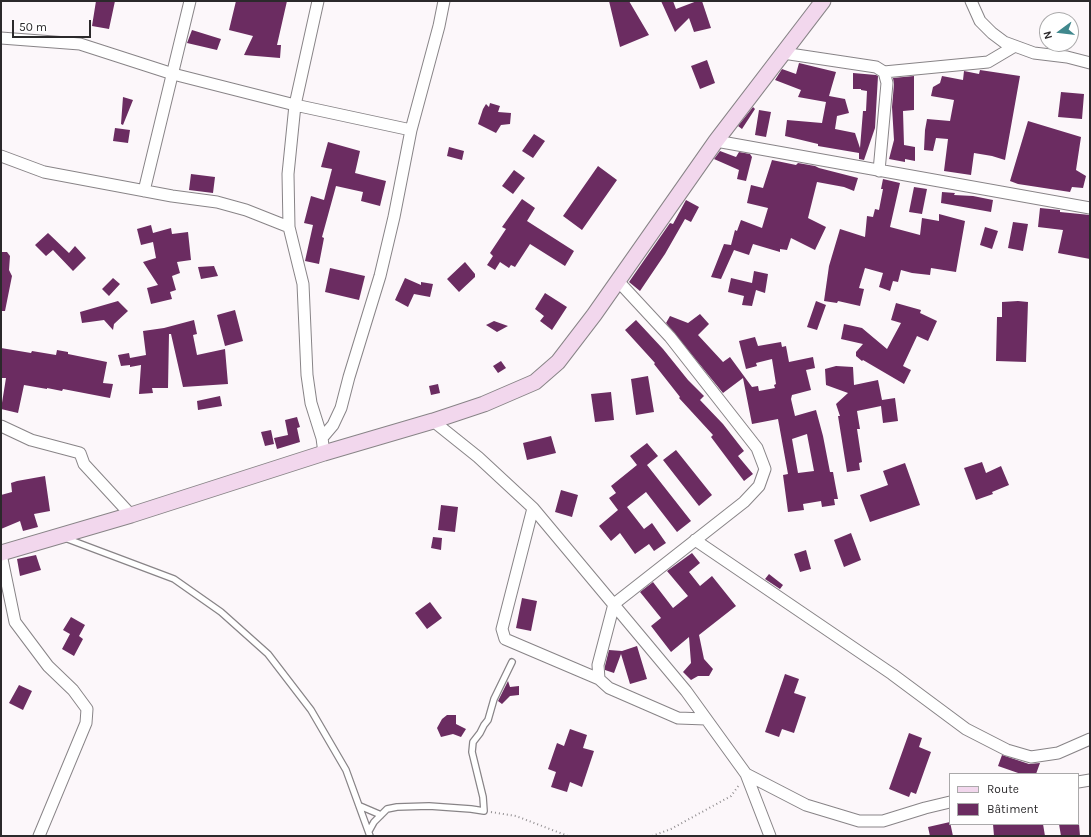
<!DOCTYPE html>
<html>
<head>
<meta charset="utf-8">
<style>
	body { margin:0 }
	#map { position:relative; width:1091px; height:837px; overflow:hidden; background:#fcf7fa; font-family:Karla,sans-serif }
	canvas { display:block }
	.frame { position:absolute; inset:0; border:2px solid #2b292b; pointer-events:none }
	.legend { position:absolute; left:949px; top:773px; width:130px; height:52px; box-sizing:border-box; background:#fff; border:1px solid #aaa9aa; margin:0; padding:5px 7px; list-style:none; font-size:12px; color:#2b292b }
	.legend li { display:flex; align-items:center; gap:8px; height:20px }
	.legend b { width:20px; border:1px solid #aaa9aa }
	.north { position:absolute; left:1039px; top:12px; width:40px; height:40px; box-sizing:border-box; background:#fff; border:1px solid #aaa9aa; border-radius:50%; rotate:255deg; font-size:11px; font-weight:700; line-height:16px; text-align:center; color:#2b292b }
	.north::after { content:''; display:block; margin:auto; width:14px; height:18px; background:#40888d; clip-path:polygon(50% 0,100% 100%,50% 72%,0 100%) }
	.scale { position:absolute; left:12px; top:20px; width:79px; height:18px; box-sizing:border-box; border:2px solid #2b292b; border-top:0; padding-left:5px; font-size:12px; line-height:14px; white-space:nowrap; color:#2b292b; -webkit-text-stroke:3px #fff; paint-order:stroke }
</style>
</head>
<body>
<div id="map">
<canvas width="1091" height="837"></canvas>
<div class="frame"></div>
<ul class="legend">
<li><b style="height:5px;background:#f2d7ed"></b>Route</li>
<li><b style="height:11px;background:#6b2c61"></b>Bâtiment</li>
</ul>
<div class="north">N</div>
<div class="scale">50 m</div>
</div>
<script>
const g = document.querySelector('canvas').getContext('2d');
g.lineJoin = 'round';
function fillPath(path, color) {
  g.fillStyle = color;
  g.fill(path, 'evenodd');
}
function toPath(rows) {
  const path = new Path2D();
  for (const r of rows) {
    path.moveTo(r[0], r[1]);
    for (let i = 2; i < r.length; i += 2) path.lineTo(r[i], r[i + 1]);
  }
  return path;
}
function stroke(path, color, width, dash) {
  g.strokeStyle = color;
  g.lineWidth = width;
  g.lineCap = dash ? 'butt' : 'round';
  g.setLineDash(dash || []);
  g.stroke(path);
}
fillPath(toPath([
	[96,1,115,1,109,29,92,26],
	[236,1,287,1,277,45,281,45,280,58,244,55,253,36,229,30],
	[609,1,629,1,649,35,620,47],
	[661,1,673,1,676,9,697,1,702,1,711,28,694,32,689,18,675,32],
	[192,30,221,39,217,50,187,43],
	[707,60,715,83,700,89,691,66],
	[799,63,836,72,829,96,845,99,849,113,837,116,835,129,855,133,860,148,863,111,866,111,867,91,861,90,861,89,853,89,853,73,876,75,878,76,875,128,864,160,859,159,859,153,818,146,818,144,785,136,787,120,822,123,826,102,798,97,801,90,775,80,782,69,796,74],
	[980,70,1020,76,1005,160,992,156,974,153,971,175,944,171,948,139,936,138,933,151,924,150,925,130,927,119,950,121,954,100,931,96,933,87,940,83,942,76,963,80,964,71,979,74],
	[914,76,914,110,903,111,904,145,915,147,915,161,905,159,905,162,889,159,894,140,892,107,894,84,893,78],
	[1061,92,1084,94,1082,119,1058,117],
	[123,97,133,100,123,125,121,124],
	[490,103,500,106,498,112,511,113,510,124,501,125,496,133,478,124,483,109,486,104,489,107],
	[753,107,755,109,742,129,738,126],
	[759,110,771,112,766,137,755,135],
	[1028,121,1081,137,1076,170,1086,176,1083,188,1072,187,1070,192,1018,184,1010,181],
	[115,128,130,130,128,143,113,141],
	[534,134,545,141,533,158,522,151],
	[328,142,360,151,355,173,386,181,380,206,361,201,363,192,336,186,322,237,324,238,319,264,305,261,313,225,304,223,311,196,324,200,332,169,321,167],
	[449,147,464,151,462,160,447,156],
	[720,151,736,157,739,152,750,154,752,157,746,181,737,179,739,170,714,159],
	[772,160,796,165,798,163,815,166,819,168,858,178,854,191,844,187,817,182,808,218,826,227,815,250,791,238,787,250,780,249,780,252,753,244,749,255,734,250,721,279,711,277,724,244,731,245,735,230,737,231,741,220,762,228,768,208,747,203,751,185,763,188],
	[598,166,617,180,582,230,563,216],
	[514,170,525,178,513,194,502,186],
	[191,174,215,177,213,193,189,190],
	[883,179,900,183,890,227,920,235,922,218,939,221,939,214,965,221,956,272,931,268,930,275,912,273,901,270,898,282,893,281,890,291,879,287,883,273,865,268,859,288,864,289,860,306,838,301,837,303,824,301,829,266,840,229,865,237,867,216,873,217,875,209,879,210,883,189,881,189],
	[914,187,927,189,922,214,909,212],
	[942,192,955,193,954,195,973,196,993,200,991,212,941,203],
	[522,199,535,208,527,221,574,251,565,266,530,244,515,267,511,265,509,268,500,262,495,270,487,265,493,256,490,253,506,229,502,227],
	[686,200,699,207,691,222,685,219,665,254,640,291,629,282,670,223,673,224],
	[1040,208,1060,210,1060,212,1090,215,1090,259,1058,253,1063,230,1038,227],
	[1013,222,1028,224,1023,251,1008,248],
	[151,225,153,233,171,228,172,234,188,232,191,260,177,262,180,273,172,276,176,290,170,292,172,299,151,304,147,288,158,285,143,262,156,258,153,242,141,245,137,229],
	[985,227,998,231,992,249,980,245],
	[48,233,69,253,75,246,86,258,73,271,53,250,46,256,35,245],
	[1,252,7,252,10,256,9,270,12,276,5,311,1,311],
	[465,262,475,274,475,277,459,292,447,279],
	[214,266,218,276,201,279,198,267],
	[330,268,365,276,359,300,325,292],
	[754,271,768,274,765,293,756,290,752,306,742,305,744,296,728,292,731,278,752,283],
	[113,278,120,284,109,296,102,289],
	[405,278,421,285,421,282,433,284,430,297,414,294,408,307,395,300],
	[545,293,567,307,552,330,540,321,544,316,535,309],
	[118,301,128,311,114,324,113,330,104,320,82,323,80,312],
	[816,301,826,305,817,330,807,327],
	[1018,301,1028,302,1026,362,996,361,997,317,1002,317,1002,302],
	[896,303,921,310,920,313,937,321,928,341,917,336,903,366,911,370,904,384,863,360,862,361,856,356,856,352,863,344,841,339,844,324,862,328,887,349,901,323,891,320],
	[235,310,243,341,225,346,217,315],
	[700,314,709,324,698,335,723,362,730,357,752,387,758,386,759,391,775,388,774,385,776,384,772,359,756,363,757,366,746,369,739,341,755,337,758,346,781,342,782,347,786,346,789,362,813,357,815,368,806,370,811,390,792,395,791,399,795,416,816,410,823,436,830,472,833,472,835,483,838,499,834,499,835,505,822,507,821,501,803,504,804,510,788,512,783,475,788,474,778,419,752,424,743,378,723,393,666,323,670,316,688,323],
	[807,434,814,471,798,473,792,439],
	[194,320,197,334,193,335,197,355,225,349,228,384,183,387,171,334,169,334,168,388,152,388,153,393,139,394,141,365,130,367,130,365,121,366,118,355,129,353,130,358,146,355,143,331,164,328],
	[636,320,663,349,688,380,704,396,700,400,723,424,744,451,738,456,753,474,744,481,711,437,713,435,679,398,680,397,654,364,655,363,625,330],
	[494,321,508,326,497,332,486,325],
	[1,348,31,353,32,351,56,355,57,350,68,352,68,354,107,362,103,383,113,384,110,398,63,389,62,391,47,388,47,389,24,385,18,413,1,409,6,378,1,378],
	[501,361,506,368,498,373,493,366],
	[836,366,853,367,854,385,878,380,882,400,895,398,898,421,883,423,881,406,857,411,860,429,857,429,862,462,859,463,860,470,847,472,838,416,840,416,836,404,848,393,826,385,825,369],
	[648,376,654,412,636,415,631,379],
	[438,384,440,393,431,395,429,386],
	[611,392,614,420,595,422,591,394],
	[220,396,222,406,198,410,197,401],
	[297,417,300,427,297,428,300,442,277,449,274,438,288,435,285,420],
	[271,430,274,444,265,446,261,432],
	[551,436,556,453,527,460,523,443],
	[647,443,658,456,647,465,691,521,677,532,646,492,627,507,644,529,652,523,666,543,654,551,649,544,635,554,620,533,611,541,599,526,618,510,609,498,616,493,611,486,637,465,630,456],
	[676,450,712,495,699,506,663,460],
	[982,462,986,473,1001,466,1009,485,992,492,993,494,976,500,964,468],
	[905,463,920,505,870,522,860,495,888,485,883,471],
	[45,476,50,511,34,514,38,527,23,531,20,521,1,529,1,495,12,492,11,483,17,481],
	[561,490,578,495,572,517,555,512],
	[441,505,458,507,455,532,438,530],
	[851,533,861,560,844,567,834,540],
	[433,537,442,538,441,550,431,548],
	[806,550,811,569,800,572,794,554],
	[692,553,700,563,689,572,700,586,712,576,736,606,699,635,704,659,713,669,709,676,698,676,691,680,683,672,691,663,689,637,671,652,651,626,661,618,640,592,653,582,673,608,688,596,667,571],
	[36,555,41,570,20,576,17,559],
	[769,574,783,585,780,589,765,579],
	[522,598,537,601,531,631,516,628],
	[430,602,442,618,427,629,415,613],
	[71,617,85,625,79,636,83,639,74,656,62,649,70,634,63,630],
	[637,646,647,679,630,684,621,654,614,673,605,670,605,666,609,650,622,651],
	[785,674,799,679,794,693,806,697,794,733,782,729,779,737,765,732],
	[508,681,510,687,519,686,519,695,510,696,502,704,498,701],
	[19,685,32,691,23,710,9,703],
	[447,715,456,715,456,724,466,729,461,737,453,734,441,737,437,728,442,719],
	[570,729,587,735,583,748,594,751,582,787,570,782,567,792,551,787,556,772,548,769,557,743,564,746],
	[909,733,922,738,919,747,931,752,916,794,911,792,909,797,889,789],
	[1002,755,1029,764,1040,763,1036,774,1021,774,998,766],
	[950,822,953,836,930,836,928,827],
	[993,824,1043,824,1045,836,994,836],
	[1059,824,1079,824,1080,836,1061,836]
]), '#6b2c61');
const lane = toPath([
	[65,538,174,579,221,612,268,654,311,710,346,770,370,836],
	[360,806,381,815],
	[369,831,374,822,387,809,397,807,429,806,471,809,484,811,483,797,472,752,473,742,480,733,484,725,488,720,494,699,512,662]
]);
const street = toPath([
	[318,1,295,105,288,174,289,227,303,284,307,375,311,403,322,438,324,453],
	[971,1,980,21,992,33,1004,42,1034,53,1067,57,1090,63],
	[1,38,80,44,173,74,295,105,411,130],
	[783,53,876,67,884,72,887,83,879,171],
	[884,72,988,62,1015,46],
	[716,141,1090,208],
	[1,156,44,172,172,196,217,202,246,210,289,227],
	[144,191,190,1],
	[618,281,670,337,757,448,765,469,759,486,744,502,614,604,598,665,599,679,609,688,678,718,706,719],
	[433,421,478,457,533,508,686,691,746,774,806,805,859,821,883,821,925,808,950,802],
	[1,426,31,440,80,453,84,464,131,515],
	[322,438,333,425,341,408,349,377,380,276,394,217,411,130,439,26,444,1],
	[533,508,502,629,505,639,599,679],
	[695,540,892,674,966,729,1007,750,1031,757,1058,753,1090,739],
	[1,554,15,622,48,666,73,690,87,709,86,723,39,836],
	[746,774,770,836],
	[1078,782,1090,780]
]);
const secondary = toPath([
	[1,553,131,515,324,453,433,421,484,404,535,382,558,362,594,315,716,141,823,1]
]);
stroke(lane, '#888487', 8);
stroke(street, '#888487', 13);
stroke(secondary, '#888487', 17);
stroke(toPath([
	[491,812,516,816,568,836],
	[652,836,671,829,731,796,739,785]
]), '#928f91', 2, [1, 3]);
stroke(lane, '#fff', 5.5);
stroke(street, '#fff', 11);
stroke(secondary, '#f2d7ed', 15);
</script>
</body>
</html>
